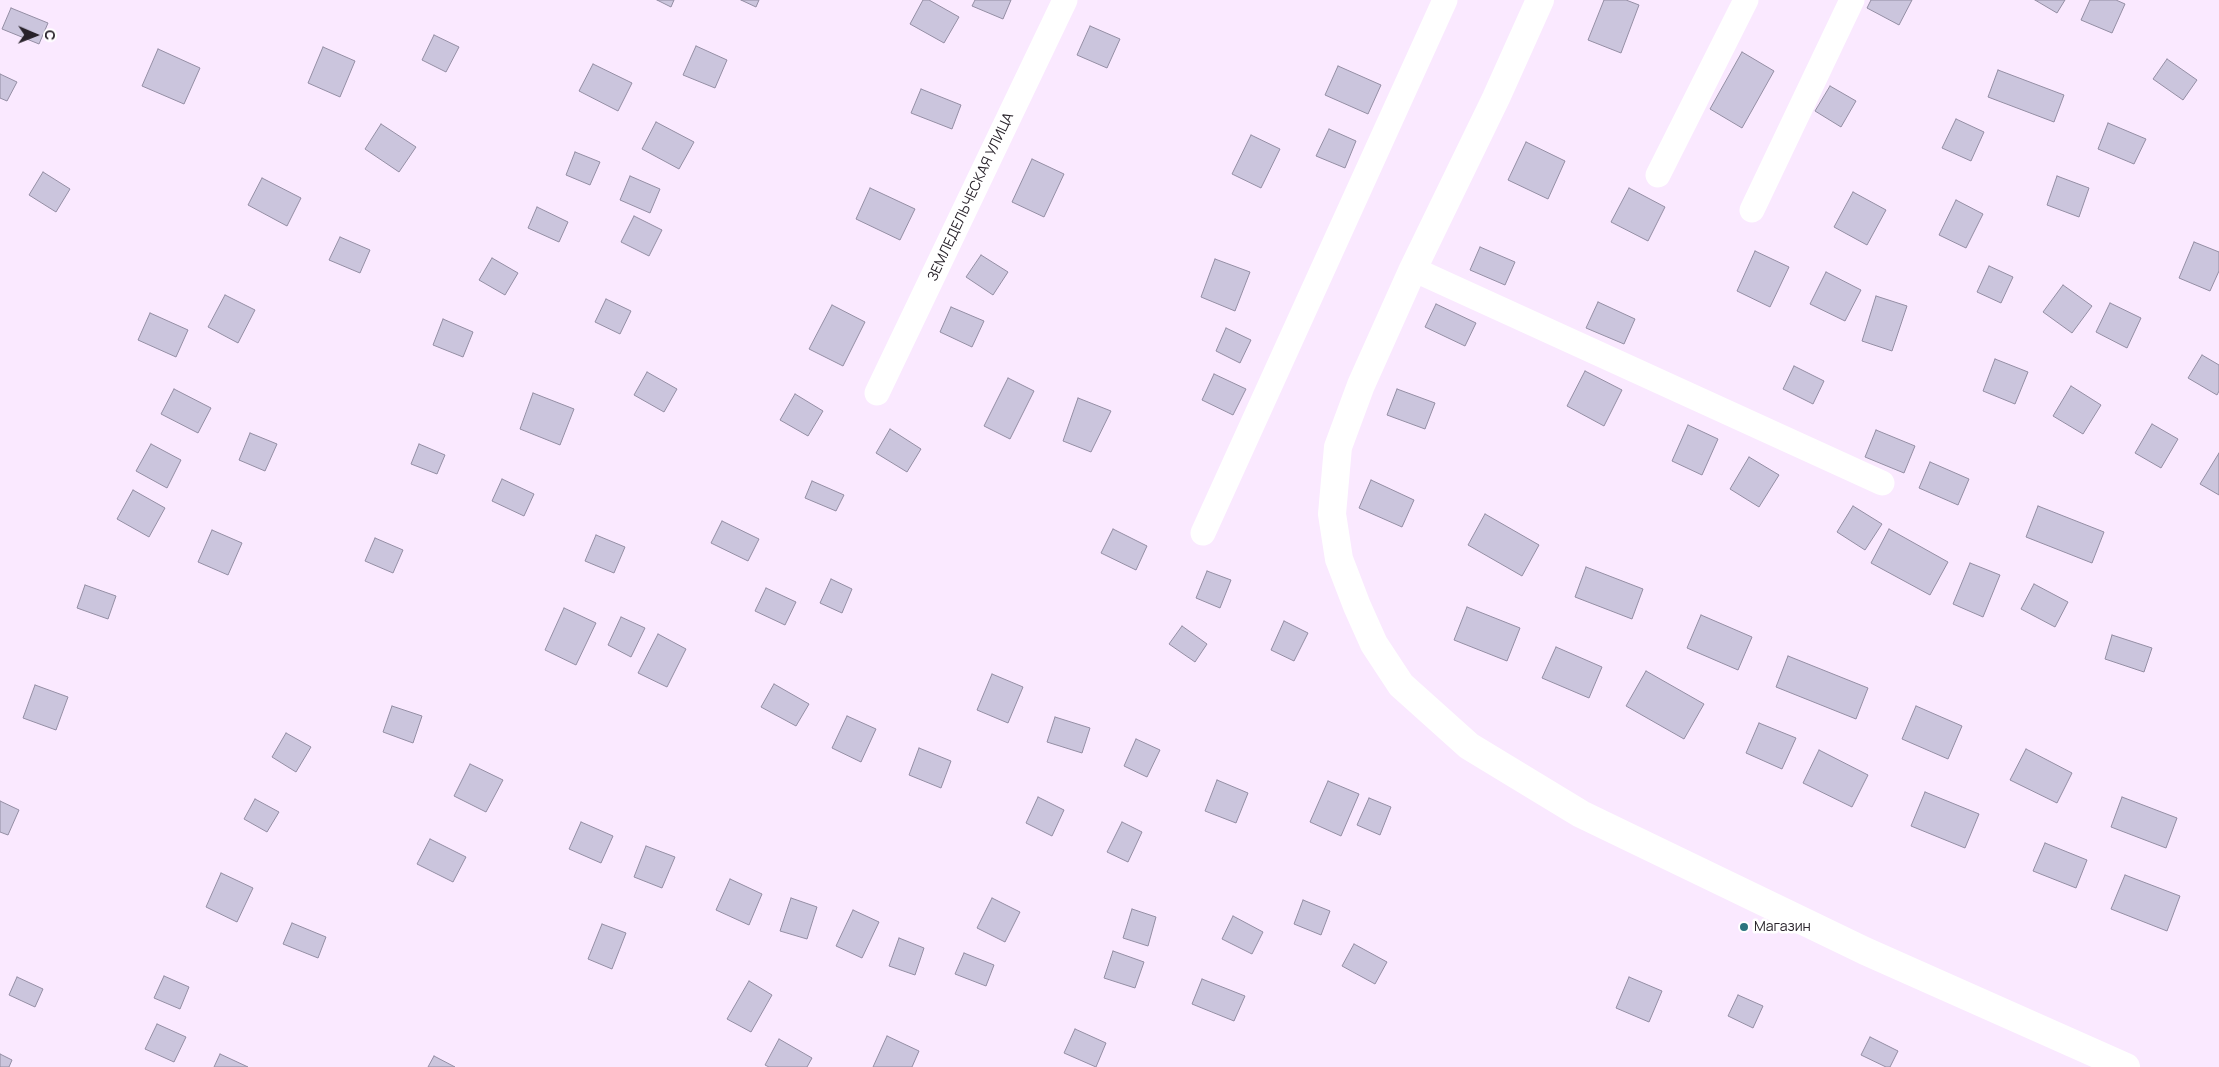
<!DOCTYPE html>
<html>
<head>
<meta charset="utf-8">
<style>
	body { margin:0 }
	#map { position:relative; width:2219px; height:1067px; overflow:hidden; background:#fae9ff; font-family:Manrope,sans-serif }
	canvas { display:block }
	.north { position:absolute; left:10px; top:10px; width:50px; height:50px; -webkit-text-stroke:4px #fff; paint-order:stroke; rotate:91deg; font-size:14px; font-weight:700; line-height:20px; text-align:center; color:#28222a }
	.north::after { content:''; display:block; margin:auto; width:18px; height:22px; background:#28222a; clip-path:polygon(50% 0,100% 100%,50% 72%,0 100%) }
</style>
</head>
<body>
<div id="map">
<canvas width="2219" height="1067"></canvas>
<div class="north">С</div>
</div>
<script>
const g = document.querySelector('canvas').getContext('2d');
g.lineJoin = 'round';
function fillPath(path, color) {
  g.fillStyle = color;
  g.fill(path, 'evenodd');
}
function toPath(rows) {
  const path = new Path2D();
  for (const r of rows) {
    path.moveTo(r[0], r[1]);
    for (let i = 2; i < r.length; i += 2) path.lineTo(r[i], r[i + 1]);
  }
  return path;
}
function stroke(path, color, width, dash) {
  g.strokeStyle = color;
  g.lineWidth = width;
  g.lineCap = dash ? 'butt' : 'round';
  g.setLineDash(dash || []);
  g.stroke(path);
}
function drawText(font, color, halo, rows, align = 'center') {
  g.font = font + ' Manrope,sans-serif';
  g.lineWidth = 5;
  g.setLineDash([]);
  g.textBaseline = 'middle';
  g.strokeStyle = halo;
  g.fillStyle = color;
  for (const [text, x, y, turn = 0] of rows) {
    g.save();
    g.translate(x, y);
    g.rotate((+turn || 0) * Math.PI / 180);
    g.textAlign = isNaN(turn) ? turn : align;
    if (halo) g.strokeText(text, 0, 0);
    g.fillText(text, 0, 0);
    g.restore();
  }
}
const building = toPath([
	[657,0,674,0,671,7,657,0],
	[741,0,759,0,756,7,741,0],
	[923,0,929,0,959,17,944,43,910,24,923,0],
	[975,0,1011,0,1003,19,972,6,975,0],
	[1604,0,1626,0,1639,5,1621,53,1588,40,1604,0],
	[1871,0,1912,0,1899,25,1867,8,1871,0],
	[2035,0,2065,0,2057,13,2035,0],
	[2090,0,2116,0,2125,4,2112,33,2081,20,2090,0],
	[11,8,48,23,39,44,2,29,11,8],
	[1090,26,1120,39,1107,68,1077,55,1090,26],
	[434,35,459,47,446,72,422,60,434,35],
	[696,46,727,60,715,88,683,75,696,46],
	[323,47,355,61,340,97,308,83,323,47],
	[158,49,200,68,184,104,142,86,158,49],
	[1742,52,1774,71,1742,128,1710,109,1742,52],
	[2167,59,2197,80,2183,100,2153,79,2167,59],
	[593,64,632,83,618,111,579,91,593,64],
	[1338,66,1381,85,1368,114,1325,95,1338,66],
	[1998,70,2064,95,2054,122,1988,97,1998,70],
	[0,74,17,82,7,101,0,98,0,74],
	[1830,86,1856,101,1841,127,1815,111,1830,86],
	[921,89,961,105,952,129,911,113,921,89],
	[1956,119,1984,132,1971,161,1942,148,1956,119],
	[656,122,694,142,679,169,642,149,656,122],
	[2108,123,2146,139,2134,164,2098,149,2108,123],
	[381,124,416,147,399,172,365,149,381,124],
	[1329,129,1356,141,1345,168,1316,156,1329,129],
	[1251,135,1280,149,1261,188,1232,174,1251,135],
	[1526,142,1565,161,1548,199,1508,180,1526,142],
	[575,152,600,162,590,185,566,175,575,152],
	[1032,159,1064,174,1044,217,1012,202,1032,159],
	[43,172,70,189,56,212,29,195,43,172],
	[630,176,660,189,650,213,620,200,630,176],
	[2057,176,2089,188,2079,217,2047,205,2057,176],
	[262,178,301,198,287,226,248,205,262,178],
	[870,188,915,209,900,240,856,219,870,188],
	[1629,188,1665,207,1648,241,1611,222,1629,188],
	[1853,192,1886,210,1867,245,1834,227,1853,192],
	[1956,200,1983,214,1966,248,1939,235,1956,200],
	[537,207,568,222,559,242,528,228,537,207],
	[634,216,662,230,649,256,621,242,634,216],
	[340,237,370,250,360,273,329,260,340,237],
	[2194,242,2219,252,2219,271,2210,291,2179,278,2194,242],
	[1480,247,1515,262,1505,285,1470,270,1480,247],
	[1755,251,1789,267,1770,307,1737,291,1755,251],
	[981,255,1008,272,993,295,966,277,981,255],
	[492,258,518,273,505,295,479,280,492,258],
	[1215,259,1250,272,1235,311,1201,297,1215,259],
	[1989,266,2013,277,2001,303,1977,292,1989,266],
	[1826,272,1861,290,1845,321,1810,304,1826,272],
	[2063,285,2092,306,2072,333,2043,312,2063,285],
	[225,295,255,310,238,343,208,327,225,295],
	[1876,296,1907,306,1892,351,1862,341,1876,296],
	[606,299,631,311,620,334,595,322,606,299],
	[1598,302,1635,319,1624,344,1586,328,1598,302],
	[2110,303,2141,318,2127,348,2096,332,2110,303],
	[1436,304,1476,323,1465,346,1425,327,1436,304],
	[832,305,865,322,843,366,809,349,832,305],
	[951,307,984,321,972,347,940,332,951,307],
	[150,313,188,330,176,357,138,340,150,313],
	[443,319,473,332,463,357,433,345,443,319],
	[1226,328,1251,340,1240,363,1216,351,1226,328],
	[2202,355,2219,365,2219,391,2217,395,2188,378,2202,355],
	[1995,359,2028,372,2015,404,1983,391,1995,359],
	[1794,366,1824,381,1813,404,1783,389,1794,366],
	[1585,371,1622,390,1604,426,1567,406,1585,371],
	[647,372,677,389,664,412,634,395,647,372],
	[1214,374,1246,389,1233,415,1202,400,1214,374],
	[1008,378,1034,391,1010,439,984,426,1008,378],
	[2071,386,2101,405,2083,434,2053,416,2071,386],
	[174,389,211,408,198,433,161,414,174,389],
	[1397,389,1435,403,1425,429,1387,415,1397,389],
	[533,393,574,409,560,445,520,429,533,393],
	[795,394,823,411,808,436,780,420,795,394],
	[1078,398,1111,411,1091,452,1063,441,1078,398],
	[2152,424,2178,439,2161,468,2135,453,2152,424],
	[1688,425,1718,439,1702,475,1672,461,1688,425],
	[890,429,921,449,907,472,876,453,890,429],
	[1876,430,1915,446,1904,473,1865,457,1876,430],
	[250,433,277,444,265,471,239,460,250,433],
	[151,444,181,460,167,488,136,471,151,444],
	[419,444,445,455,437,474,411,464,419,444],
	[2219,453,2219,495,2200,484,2219,453],
	[1749,457,1779,475,1759,507,1730,489,1749,457],
	[1930,462,1969,479,1958,505,1919,488,1930,462],
	[502,479,534,494,524,516,492,501,502,479],
	[1371,480,1414,500,1402,527,1359,508,1371,480],
	[812,481,844,495,836,511,805,498,812,481],
	[133,490,165,508,149,537,117,519,133,490],
	[1853,506,1882,524,1865,550,1837,532,1853,506],
	[2038,506,2104,532,2092,563,2026,537,2038,506],
	[1485,514,1539,545,1522,576,1468,545,1485,514],
	[722,521,759,539,748,561,711,543,722,521],
	[1113,529,1147,546,1136,570,1101,553,1113,529],
	[1889,529,1948,562,1930,595,1871,563,1889,529],
	[212,530,242,543,228,575,198,562,212,530],
	[596,535,625,547,614,573,585,561,596,535],
	[375,538,403,550,393,573,365,561,375,538],
	[1970,563,2000,575,1983,617,1953,604,1970,563],
	[1586,567,1643,589,1632,619,1575,597,1586,567],
	[1207,571,1231,580,1220,608,1196,598,1207,571],
	[831,579,852,589,842,613,820,603,831,579],
	[2034,584,2068,602,2055,627,2021,609,2034,584],
	[85,585,116,596,108,619,77,608,85,585],
	[766,588,796,602,785,625,755,611,766,588],
	[1467,607,1520,628,1507,661,1454,640,1467,607],
	[564,608,596,623,576,665,545,650,564,608],
	[1701,615,1752,637,1738,670,1687,648,1701,615],
	[621,617,645,628,631,657,608,645,621,617],
	[1284,621,1308,633,1294,661,1271,650,1284,621],
	[1182,626,1207,644,1195,662,1169,644,1182,626],
	[658,634,686,649,667,687,638,673,658,634],
	[2112,635,2152,648,2144,672,2105,659,2112,635],
	[1556,647,1602,667,1589,698,1542,678,1556,647],
	[1788,656,1868,688,1856,719,1776,687,1788,656],
	[1646,671,1704,704,1684,739,1626,706,1646,671],
	[992,674,1023,687,1008,723,977,710,992,674],
	[774,684,809,704,796,726,761,707,774,684],
	[35,685,68,697,56,730,23,718,35,685],
	[392,706,422,716,413,743,383,732,392,706],
	[1916,706,1962,726,1948,759,1902,739,1916,706],
	[847,716,876,729,861,762,832,748,847,716],
	[1055,717,1090,728,1082,753,1047,742,1055,717],
	[1759,723,1796,738,1782,769,1746,753,1759,723],
	[286,733,311,747,296,772,272,757,286,733],
	[1136,739,1160,750,1147,777,1124,766,1136,739],
	[919,748,951,761,941,788,909,775,919,748],
	[2026,749,2072,773,2057,803,2010,780,2026,749],
	[1819,750,1868,775,1852,807,1803,783,1819,750],
	[470,764,503,780,486,812,454,796,470,764],
	[1217,780,1248,793,1236,823,1205,811,1217,780],
	[1328,781,1359,794,1341,836,1310,822,1328,781],
	[1925,792,1979,814,1965,848,1911,826,1925,792],
	[1038,797,1064,810,1052,836,1026,823,1038,797],
	[2122,797,2177,818,2166,848,2111,827,2122,797],
	[1369,798,1391,807,1380,835,1357,825,1369,798],
	[255,799,279,812,267,832,244,819,255,799],
	[0,801,19,810,8,835,0,832,0,801],
	[581,822,613,836,601,863,569,849,581,822],
	[1122,822,1142,832,1128,862,1107,852,1122,822],
	[430,839,466,857,453,882,417,864,430,839],
	[2045,843,2087,860,2076,888,2033,871,2045,843],
	[646,846,675,857,662,888,634,877,646,846],
	[221,873,253,888,237,922,206,907,221,873],
	[2125,875,2180,896,2167,931,2111,909,2125,875],
	[730,879,762,894,749,925,716,910,730,879],
	[791,898,817,907,807,939,780,931,791,898],
	[992,898,1020,912,1005,942,977,928,992,898],
	[1303,900,1330,911,1321,935,1294,924,1303,900],
	[1132,909,1156,917,1148,946,1123,938,1132,909],
	[853,910,879,922,862,958,836,946,853,910],
	[1233,916,1263,932,1252,954,1222,939,1233,916],
	[292,923,326,937,318,958,283,944,292,923],
	[602,924,626,933,612,969,588,959,602,924],
	[899,938,924,948,915,975,889,966,899,938],
	[1354,944,1387,962,1375,984,1342,966,1354,944],
	[1113,951,1144,962,1135,988,1104,978,1113,951],
	[964,953,994,965,986,986,955,974,964,953],
	[164,976,189,987,180,1009,154,998,164,976],
	[17,977,43,989,35,1007,9,995,17,977],
	[1629,977,1662,991,1649,1022,1616,1008,1629,977],
	[1202,979,1245,996,1234,1021,1192,1004,1202,979],
	[749,981,772,995,751,1032,727,1019,749,981],
	[1738,995,1763,1006,1753,1028,1728,1016,1738,995],
	[157,1024,186,1037,174,1062,145,1049,157,1024],
	[1075,1029,1106,1043,1096,1067,1064,1053,1075,1029],
	[887,1036,919,1051,912,1067,873,1067,887,1036],
	[1870,1037,1898,1051,1890,1067,1886,1067,1861,1055,1870,1037],
	[779,1039,812,1058,807,1067,769,1067,765,1065,779,1039],
	[0,1054,12,1060,9,1067,0,1067,0,1054],
	[220,1054,248,1067,214,1067,220,1054],
	[434,1056,455,1067,428,1067,434,1056]
]);
fillPath(building, '#cbc5dd');
stroke(building, '#948ea4', 1);
stroke(toPath([
	[1658,175,1746,0],
	[1752,210,1852,0],
	[1413,269,1882,483],
	[877,393,1065,0],
	[1203,533,1445,0]
]), '#fff', 25);
stroke(toPath([
	[1540,0,1496,98,1413,269,1361,385,1338,447,1332,514,1339,559,1357,606,1374,644,1401,685,1469,746,1581,814,1865,951,2126,1067]
]), '#fff', 28);
for (const [x, y, r, color] of [
	[1744,927,5,"#2b737e"]
]) {
  const dot = new Path2D();
  dot.arc(x, y, r, 0, 2 * Math.PI);
  g.fillStyle = color;
  g.fill(dot);
  stroke(dot, '#fff', 2);
}
drawText('14px', '#28222a', '#fff', [
	["ЗЕМЛЕДЕЛЬЧЕСКАЯ УЛИЦА",971,197,-65]
]);
drawText('14px', '#28222a', '#fff', [
	["Магазин",1754,927]
], 'left');
</script>
</body>
</html>
